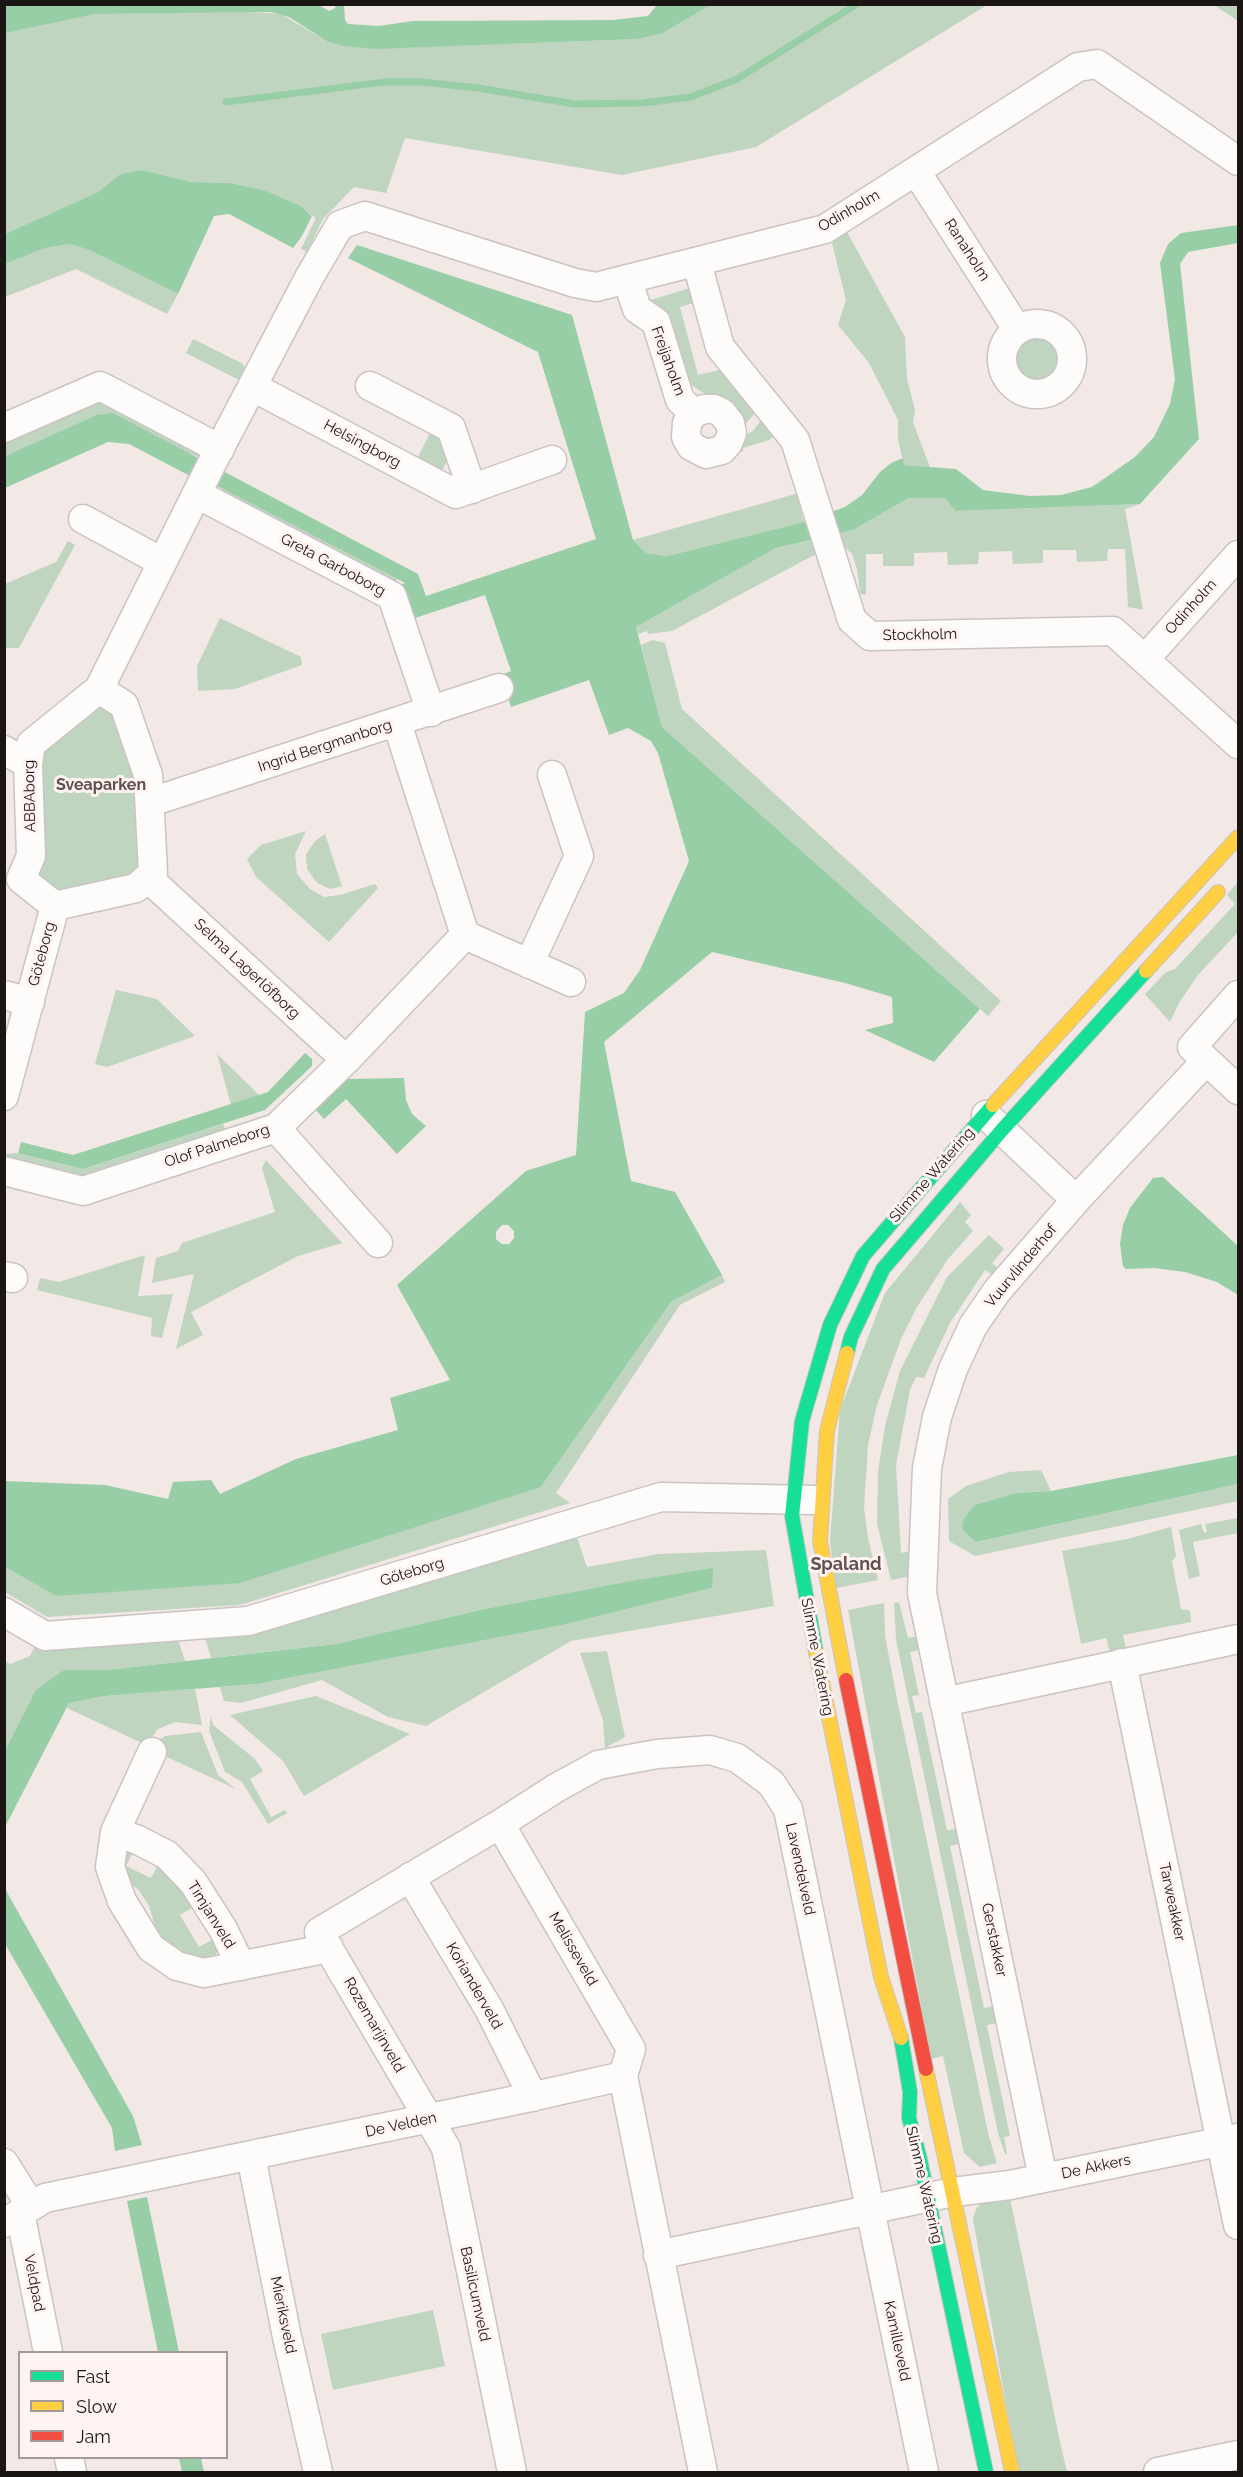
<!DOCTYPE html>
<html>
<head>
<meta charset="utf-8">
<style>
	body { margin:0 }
	#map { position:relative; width:1243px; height:2477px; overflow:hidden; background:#f2e8e6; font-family:Raleway,sans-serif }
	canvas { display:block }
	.frame { position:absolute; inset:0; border:6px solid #1b1514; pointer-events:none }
	.legend { position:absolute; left:18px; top:2351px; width:210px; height:108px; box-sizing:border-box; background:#fff3f1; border:2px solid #a49a99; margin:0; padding:8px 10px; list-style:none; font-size:18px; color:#1b1514 }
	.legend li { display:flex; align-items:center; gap:12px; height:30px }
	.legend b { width:30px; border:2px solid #a49a99 }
</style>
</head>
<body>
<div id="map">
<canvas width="1243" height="2477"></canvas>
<div class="frame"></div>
<ul class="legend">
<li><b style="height:8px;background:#16e098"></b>Fast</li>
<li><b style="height:8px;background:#ffcf43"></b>Slow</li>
<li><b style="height:8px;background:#f24e42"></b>Jam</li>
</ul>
</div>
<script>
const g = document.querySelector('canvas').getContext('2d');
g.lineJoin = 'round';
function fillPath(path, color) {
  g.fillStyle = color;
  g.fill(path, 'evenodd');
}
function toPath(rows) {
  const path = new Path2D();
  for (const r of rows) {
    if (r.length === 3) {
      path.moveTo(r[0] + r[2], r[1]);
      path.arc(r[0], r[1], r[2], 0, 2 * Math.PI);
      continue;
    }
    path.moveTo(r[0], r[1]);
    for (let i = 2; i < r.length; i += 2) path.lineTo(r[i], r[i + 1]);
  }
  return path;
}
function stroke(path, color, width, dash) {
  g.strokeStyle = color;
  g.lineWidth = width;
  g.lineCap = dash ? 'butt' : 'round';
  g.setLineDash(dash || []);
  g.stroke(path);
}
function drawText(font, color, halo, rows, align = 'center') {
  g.font = font + ' Raleway,sans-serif';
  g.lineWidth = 6;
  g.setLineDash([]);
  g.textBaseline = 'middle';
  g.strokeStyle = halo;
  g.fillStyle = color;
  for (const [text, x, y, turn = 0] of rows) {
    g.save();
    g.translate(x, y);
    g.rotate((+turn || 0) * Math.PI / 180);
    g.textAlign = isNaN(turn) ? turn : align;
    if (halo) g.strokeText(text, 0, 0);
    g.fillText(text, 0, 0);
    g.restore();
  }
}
fillPath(toPath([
	[711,5,987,5,756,147,622,175,405,138,386,193,354,187,323,219,307,252,301,249,316,218,300,206,264,190,230,183,192,182,142,170,120,174,98,192,5,234,4,33,96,14,249,12,281,14,328,42,343,46,395,48,638,39,661,34],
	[1214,5,1238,5,1238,21],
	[847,232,905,337,907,379,915,410,913,422,930,467,904,465,898,440,898,420,869,363,838,325,846,300,831,239],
	[70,244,89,250,178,294,167,314,76,269,5,297,5,264,45,248],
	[690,288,697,302,680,307,698,375,723,369,757,411,742,428,729,410,681,378,644,302],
	[1035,357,26],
	[193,339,243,364,246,371,242,378,237,379,186,353],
	[92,397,205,448,201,458,96,415,5,456,4,436],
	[763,418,775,435,769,440,743,448,743,451,720,458,742,437,753,431],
	[430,433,439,438,447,461,439,476,415,463],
	[221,488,397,579,393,587,220,494],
	[799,493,801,503,799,504,804,522,667,556,646,553,633,540],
	[909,498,945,498,955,511,1140,504,1125,509,1143,610,1128,607,1125,549,1108,549,1107,561,1077,562,1076,550,1043,550,1043,563,1013,564,1012,551,979,552,978,564,948,565,947,552,914,553,914,566,883,566,883,554,866,554,866,595,860,594,857,569,852,554,842,545,840,533,853,530],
	[811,540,816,554,672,631,648,634,647,631,638,634,636,627,776,548],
	[68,541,75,545,19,648,5,648,5,584,56,562],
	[220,618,301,657,302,665,235,689,198,691,197,666],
	[653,640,665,643,682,709,1001,1001,988,1016,662,727,641,645],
	[97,705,112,714,133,776,138,865,123,881,47,898,32,871,39,756],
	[306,831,295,854,297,874,310,889,324,897,340,895,375,884,378,888,329,942,256,877,247,859,261,845],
	[325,834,342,886,330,889,317,883,307,869,306,854,315,841],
	[1238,882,1238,932,1198,975,1179,1003,1170,1022,1145,994,1166,972,1175,969,1235,904,1227,895],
	[116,990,157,999,195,1036,107,1067,95,1064],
	[217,1054,259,1095,231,1105],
	[223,1124,226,1132,82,1179,5,1161,5,1154,18,1153,83,1169],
	[266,1160,342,1243,298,1256,191,1312,203,1335,176,1349,194,1274,152,1283,156,1258,178,1251,182,1243,275,1212,262,1168],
	[960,1202,971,1215,965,1222,973,1231,948,1259,917,1307,901,1339,877,1405,868,1445,864,1507,868,1538,878,1580,836,1588,830,1541,840,1410,885,1293],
	[989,1235,1004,1249,992,1263,1003,1273,997,1278,985,1270,950,1323,924,1378,916,1377,910,1390,896,1465,901,1553,918,1549,917,1575,891,1580,877,1524,878,1472,885,1426,900,1371,947,1277],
	[145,1255,138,1296,173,1294,162,1338,151,1336,152,1318,37,1290,40,1278,59,1282],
	[722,1275,725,1282,680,1305,556,1493,570,1503,240,1605,47,1617,5,1592,5,1567,56,1596,541,1487,671,1302],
	[1041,1470,1051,1491,1016,1493,974,1505,965,1517,964,1532,976,1542,1238,1484,1238,1501,975,1556,949,1541,948,1499,966,1486,1009,1472],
	[1238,1518,1238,1533,1193,1542,1200,1576,1189,1579,1179,1530,1201,1524,1204,1533,1207,1532,1205,1524],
	[1171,1527,1176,1556,1172,1561,1181,1609,1190,1611,1191,1622,1123,1635,1127,1653,1111,1657,1106,1638,1081,1644,1062,1551,1127,1539],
	[575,1531,587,1567,659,1554,766,1550,774,1606,571,1641,426,1726,388,1717,322,1680,241,1703,224,1701,220,1687,257,1684,563,1625,712,1588,625,1582,484,1609,336,1644,211,1658,204,1634],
	[899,1602,908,1638,923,1635,926,1648,910,1652,919,1695,912,1696,916,1713,922,1712,947,1830,962,1828,966,1842,950,1846,984,2008,1000,2005,1003,2022,987,2025,1010,2136,1004,2137,1007,2154,1005,2154,998,2133,896,1640,894,1603],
	[884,1603,885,1636,897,1699,989,2137,997,2163,980,2167,964,2153,943,2056,931,2059,848,1610],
	[177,1636,185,1661,107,1670,64,1670,5,1751,5,1661,10,1664,30,1656,37,1642],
	[607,1651,625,1737,605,1748,603,1720,580,1653],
	[195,1689,202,1725,175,1722,158,1729,146,1745,67,1708,69,1703,105,1696],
	[316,1696,410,1734,304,1796,283,1761,230,1715],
	[211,1716,213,1725,255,1759,263,1771,250,1779,271,1817,285,1810,287,1813,268,1824,242,1782,225,1772,209,1731],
	[201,1732,218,1775,236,1789,156,1752,158,1741,165,1736],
	[123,1849,133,1852,126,1866,151,1878,158,1865,182,1889,193,1907,180,1915,199,1947,212,1940,218,1951,213,1959,198,1961,176,1953,159,1940,149,1906,138,1889,120,1878],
	[1010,2198,1060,2442,1067,2472,1018,2472,973,2219,976,2209,982,2202],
	[433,2310,445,2366,333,2390,321,2334]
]), '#bfd5c0');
fillPath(toPath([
	[5,4,317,4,329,11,335,8,336,5,344,5,345,20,348,24,379,26,412,21,613,20,648,16,657,5,711,5,661,34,638,39,377,49,343,46,328,42,289,17,271,12,96,14,5,33],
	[142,170,192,182,230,183,264,190,301,206,312,216,302,236,293,248,229,214,214,216,178,294,89,250,70,244,45,248,5,264,5,234,98,192,120,174],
	[1238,225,1238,243,1188,252,1180,264,1199,439,1140,504,955,511,945,498,909,498,853,530,776,548,636,627,662,727,980,1009,934,1062,865,1030,893,1023,892,997,845,983,712,952,604,1042,631,1181,675,1192,722,1275,671,1302,541,1487,240,1583,56,1596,5,1567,5,1481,105,1485,168,1499,173,1482,211,1480,220,1494,296,1459,398,1430,390,1398,450,1380,397,1285,526,1171,576,1155,585,1012,624,993,640,970,689,861,658,753,651,741,628,728,609,735,589,680,511,707,501,675,511,671,485,595,412,619,400,585,405,583,221,488,192,477,129,444,108,442,5,488,5,456,96,415,113,413,418,574,426,596,596,539,538,352,348,258,357,245,572,315,633,540,646,553,667,556,804,522,845,507,862,495,880,472,891,463,903,458,904,465,956,469,983,490,1030,496,1061,495,1092,487,1135,457,1154,437,1170,404,1175,379,1160,263,1168,244,1181,233],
	[502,1225,508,1225,514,1231,514,1238,509,1244,502,1244,496,1239,496,1232],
	[305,1053,312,1059,312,1066,265,1110,83,1169,18,1153,21,1142,73,1155,268,1092],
	[404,1078,406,1100,412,1114,426,1126,397,1154,346,1099,324,1119,315,1109,347,1079],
	[1163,1177,1238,1246,1238,1295,1217,1282,1185,1272,1154,1268,1126,1269,1123,1266,1120,1244,1123,1225,1130,1208,1153,1178],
	[1238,1455,1238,1484,976,1542,964,1532,962,1525,965,1517,974,1505,1016,1493,1051,1491],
	[713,1568,712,1588,563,1625,257,1684,105,1696,69,1703,5,1827,5,1751,36,1690,64,1670,107,1670,336,1644,484,1609,625,1582],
	[4,1887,133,2116,142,2145,115,2151,112,2128,5,1944],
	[147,2197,179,2352,158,2352,127,2201],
	[179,2458,201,2458,204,2472,182,2472]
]), '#98cea6');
stroke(toPath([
	[226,102,384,82,422,82,478,88,575,104,642,103,691,97,737,79,857,4]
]), '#98cea6', 7);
const street = toPath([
	[916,171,1017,329],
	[697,263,720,347,795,440,852,620,870,636,1113,631,1238,744],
	[627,279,637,309,656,322,680,400,694,413,687,423,686,437,691,446,706,454,722,450,728,443,732,433,730,423,722,413,714,409,704,409,694,413],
	[1037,359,35],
	[370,386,451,428,472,489],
	[253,387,456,494,552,460],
	[4,428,100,386,220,449],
	[197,494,392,596,431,712],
	[83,519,162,562],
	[1145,659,1238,555],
	[99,689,212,463,310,276,340,225,365,216,575,283,596,287,825,229,1078,67,1097,64,1238,161],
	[99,689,124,705,148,775,153,873,136,888,55,906,21,879,31,856,28,764,31,744,99,689],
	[397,723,465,935],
	[4,750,28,764],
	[151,802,499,688],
	[148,878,346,1060],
	[529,964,579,856,552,775],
	[4,995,30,1002],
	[1238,995,1192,1047,1238,1090],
	[4,1096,55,906],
	[986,1115,1076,1200],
	[276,1128,378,1243],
	[4,1171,83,1191,276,1128,346,1060,465,935,571,982],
	[4,1276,13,1278],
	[4,1612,45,1636,248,1621,661,1497,814,1500],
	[1122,1663,1238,2225],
	[944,1702,1238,1639],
	[152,1752,115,1832,110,1867,122,1901,151,1948,177,1966,204,1973,329,1948],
	[500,1824,631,2049,623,2076],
	[115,1832,138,1840,167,1855,193,1882,223,1929,241,1966],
	[410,1877,489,2009,533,2097],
	[251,2156,287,2337,318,2472],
	[4,2163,31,2206],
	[1043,2178,922,1593,927,1468,937,1417,953,1369,973,1326,997,1291,1076,1200,1206,1061],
	[20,2213,48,2352],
	[4,2223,45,2198,526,2098,623,2076,703,2472],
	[658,2255,953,2192,1010,2185,1238,2138],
	[69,2458,72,2472],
	[512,2472,446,2148,319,1932,500,1824,556,1788,598,1765,657,1754,710,1750,737,1758,771,1783,788,1809,924,2472],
	[1158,2472,1238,2455]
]);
const fast = toPath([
	[847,1353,851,1337,883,1269,1002,1130,1146,971],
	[816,1652,792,1516,802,1421,830,1325,863,1256,993,1105],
	[901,2038,910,2092,909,2118,919,2155,986,2472]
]);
const slow = toPath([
	[1146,971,1218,892],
	[993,1105,1238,837],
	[816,1652,881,1977,901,2038],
	[846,1680,820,1541,827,1431,847,1353],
	[926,2069,1012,2472]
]);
const jam = toPath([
	[846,1680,926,2069]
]);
stroke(street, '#cbc3c2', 31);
stroke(fast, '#cbc3c2', 16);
stroke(slow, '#cbc3c2', 16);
stroke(jam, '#cbc3c2', 16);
stroke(street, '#fdfcfb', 28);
stroke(fast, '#16e098', 14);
stroke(slow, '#ffcf43', 14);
stroke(jam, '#f24e42', 14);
drawText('15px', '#1b1514', '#fff3f1', [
	["Odinholm",849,211,-30],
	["Ranaholm",967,250,57],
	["Freijaholm",668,361,70],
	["Helsingborg",362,444,28],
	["Greta Garboborg",333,565,28],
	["Odinholm",1191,607,-48],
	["Stockholm",920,635,-1],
	["Ingrid Bergmanborg",325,746,-18],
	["ABBAborg",30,796,-91],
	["Göteborg",42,954,-75],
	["Selma Lagerlöfborg",247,969,43],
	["Olof Palmeborg",217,1146,-18],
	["Slimme Watering",932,1175,-49],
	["Vuurvlinderhof",1021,1266,-50],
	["Göteborg",412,1572,-17],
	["Slimme Watering",817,1657,79],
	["Lavendelveld",800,1869,78],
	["Tarweakker",1172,1902,78],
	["Timjanveld",211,1915,58],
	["Gerstakker",994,1940,78],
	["Melisseveld",573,1949,60],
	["Korianderveld",474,1986,60],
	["Rozemarijnveld",374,2025,60],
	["De Velden",401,2125,-12],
	["De Akkers",1096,2167,-12],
	["Slimme Watering",924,2185,77],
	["Veldpad",34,2283,79],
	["Basilicumveld",475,2294,78],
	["Mieriksveld",283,2315,78],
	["Kamilleveld",897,2341,78]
]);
drawText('bold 16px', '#60504e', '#fff3f1', [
	["Sveaparken",101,785]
]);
drawText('bold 18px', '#60504e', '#fff3f1', [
	["Spaland",846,1565]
]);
</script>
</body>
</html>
